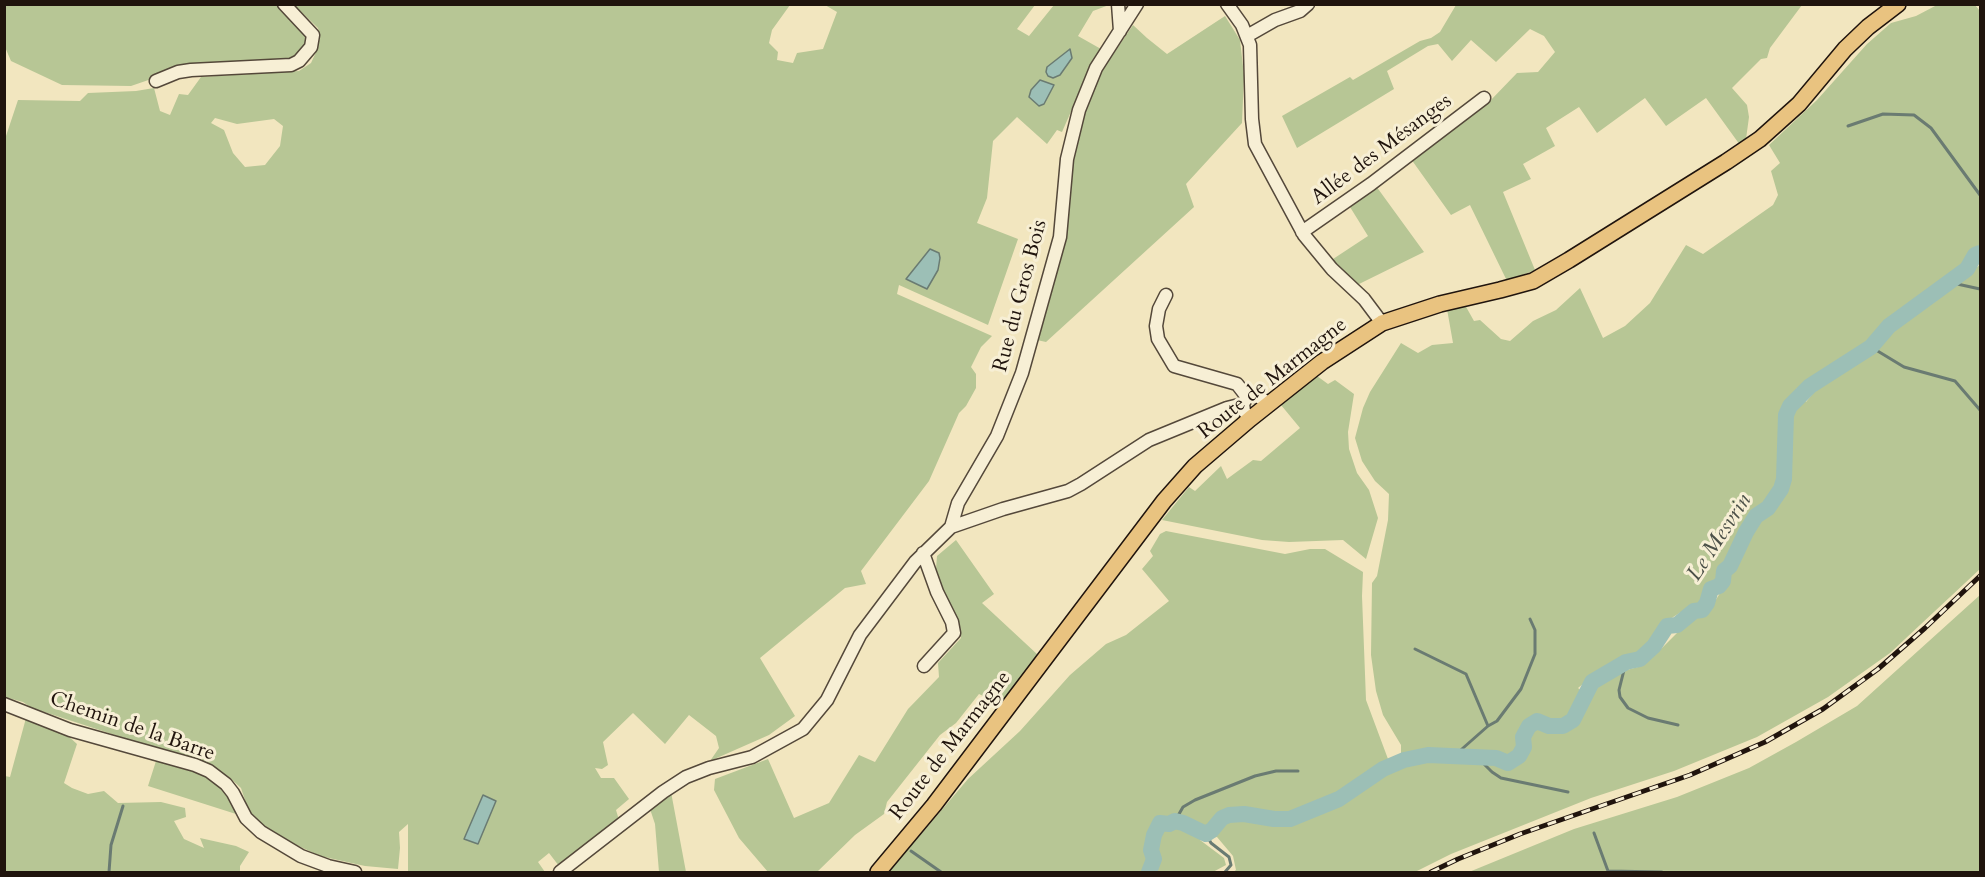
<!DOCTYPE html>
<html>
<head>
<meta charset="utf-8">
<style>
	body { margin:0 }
	#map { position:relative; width:1985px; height:877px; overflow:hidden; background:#f2e6bf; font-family:Cardo,serif }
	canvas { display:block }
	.frame { position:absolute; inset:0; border:6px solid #20140d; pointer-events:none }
</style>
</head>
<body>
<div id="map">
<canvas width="1985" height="877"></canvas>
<div class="frame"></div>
</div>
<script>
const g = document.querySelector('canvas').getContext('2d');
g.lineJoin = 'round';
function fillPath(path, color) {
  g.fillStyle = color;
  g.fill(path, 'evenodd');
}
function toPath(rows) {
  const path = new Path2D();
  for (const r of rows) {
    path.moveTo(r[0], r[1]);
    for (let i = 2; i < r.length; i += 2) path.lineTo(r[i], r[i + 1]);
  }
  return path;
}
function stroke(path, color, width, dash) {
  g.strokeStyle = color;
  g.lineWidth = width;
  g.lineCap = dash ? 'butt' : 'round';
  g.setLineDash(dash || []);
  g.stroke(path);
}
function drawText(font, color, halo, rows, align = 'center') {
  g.font = font + ' Cardo,serif';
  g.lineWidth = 6;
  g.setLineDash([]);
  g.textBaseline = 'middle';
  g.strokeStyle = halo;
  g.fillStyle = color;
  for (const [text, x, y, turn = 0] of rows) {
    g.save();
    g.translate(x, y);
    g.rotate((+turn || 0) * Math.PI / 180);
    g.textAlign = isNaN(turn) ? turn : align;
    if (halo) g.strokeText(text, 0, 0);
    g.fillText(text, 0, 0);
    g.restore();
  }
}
fillPath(toPath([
	[4,5,281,5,311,36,297,59,160,76,131,86,62,85,11,61,5,47],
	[294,5,790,5,772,30,769,43,778,52,777,60,793,63,797,53,823,49,837,12,825,5,816,5,1035,5,1017,29,1029,36,1054,5,1109,5,1093,11,1078,36,1101,49,1092,64,1062,132,1057,130,1047,144,1017,117,993,141,987,198,977,223,1018,239,988,325,899,285,897,294,992,336,981,347,971,367,976,374,976,388,966,406,959,413,929,481,861,571,866,584,845,588,760,658,795,716,769,735,710,761,719,748,716,736,689,715,665,744,633,713,603,742,608,765,602,769,595,768,601,778,614,778,629,799,616,810,619,820,559,866,549,853,538,862,545,872,408,872,408,824,399,832,400,848,398,869,365,866,320,856,290,842,261,824,249,812,241,788,230,778,207,765,32,708,23,702,5,697,4,142,18,100,80,101,88,93,136,91,154,88,160,111,170,115,179,94,188,95,201,77,299,71,311,63,317,50,320,37,318,28],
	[215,118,237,124,274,119,283,126,280,146,265,165,245,167,233,153,224,130,211,123],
	[1456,5,1802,5,1770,48,1767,58,1761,59,1732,88,1747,105,1749,117,1746,139,1740,145,1706,98,1666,126,1645,98,1597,133,1579,107,1546,128,1555,146,1523,164,1531,179,1503,192,1535,270,1507,281,1470,205,1451,215,1411,159,1489,102,1517,73,1538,72,1555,52,1544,36,1530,29,1496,62,1471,40,1452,61,1438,44,1428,46,1387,71,1394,89,1297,148,1282,116,1350,77,1353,80,1420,41,1431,38,1440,32],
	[1937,5,1975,5,1980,11,1980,247,1974,249,1960,269,1897,312,1867,345,1833,364,1796,389,1806,402,1820,385,1858,364,1885,339,1894,326,1980,265,1980,569,1890,653,1828,697,1757,737,1674,771,1591,798,1451,854,1415,872,1233,872,1236,870,1233,856,1217,837,1200,840,1224,858,1226,865,1213,872,889,872,968,779,1020,731,1070,675,1106,644,1126,635,1169,601,1142,569,1153,556,1150,551,1160,534,1166,531,1285,554,1310,549,1325,549,1363,572,1362,596,1366,700,1388,759,1401,768,1401,745,1383,715,1376,691,1371,655,1372,583,1377,576,1388,520,1389,494,1375,481,1362,461,1355,438,1363,408,1370,392,1401,343,1418,353,1432,345,1453,343,1447,309,1465,305,1474,321,1480,320,1501,339,1510,341,1533,321,1556,310,1580,288,1603,338,1625,326,1650,303,1686,245,1703,254,1773,205,1778,195,1771,171,1780,163,1769,145,1817,100,1867,44,1891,23,1916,16],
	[1717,580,1725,585,1709,611,1689,621,1653,657,1638,667,1612,674,1598,683,1588,696,1578,688,1594,675,1633,655,1650,644,1659,626,1692,605,1702,603,1707,586],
	[1225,16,1240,40,1244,75,1242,123,1186,184,1194,207,1046,342,1037,340,1054,284,1065,237,1076,141,1084,112,1099,75,1133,25,1147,38,1167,54],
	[1376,186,1424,252,1357,285,1330,261,1368,236,1350,207],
	[1317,376,1328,384,1335,380,1354,394,1348,432,1349,449,1357,473,1369,490,1378,518,1366,559,1343,540,1289,542,1262,540,1162,520,1189,487,1195,491,1221,466,1227,479,1253,460,1261,461,1300,428,1281,405],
	[956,540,994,594,982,603,1038,655,1000,704,979,694,956,723,940,735,887,802,884,814,855,835,817,872,768,872,739,838,714,790,715,779,768,759,794,818,829,803,859,755,875,762,908,709,939,677,938,663,961,638,954,610,942,588,936,569,937,556],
	[1980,595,1980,872,1469,872,1574,829,1677,797,1749,768,1796,742,1857,706],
	[26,718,66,734,77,744,64,783,72,788,88,794,104,791,118,803,161,802,185,808,186,817,174,821,184,839,204,848,200,838,236,846,249,852,240,866,240,872,5,872,5,776,10,777],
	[156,761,206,775,221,785,235,806,236,814,148,786],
	[671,792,686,872,659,872,655,824,650,809]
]), '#b7c695');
const water = toPath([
	[1070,49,1072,58,1060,75,1053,78,1048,76,1046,72,1047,67,1070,49],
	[1040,80,1054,85,1044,104,1039,106,1029,97,1031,90,1040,80],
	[930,249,939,253,940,258,938,270,927,289,906,279,930,249],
	[483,795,496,801,478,844,464,839,483,795]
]);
fillPath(water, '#9cbfb6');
stroke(water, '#6a7b72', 1.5);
stroke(toPath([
	[1848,126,1883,114,1914,115,1931,128,1980,195],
	[1948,282,1980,289],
	[1871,347,1904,367,1955,381,1980,410],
	[1415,649,1466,674,1488,726],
	[1626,662,1619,690,1620,697,1628,708,1648,718,1678,725],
	[1454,756,1488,726,1497,721,1521,689,1535,654,1535,630,1530,619],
	[1477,757,1492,772,1501,778,1568,792],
	[1175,821,1183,807,1195,800,1255,776,1276,771,1298,771],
	[1594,833,1608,871],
	[1206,834,1211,843,1229,857,1231,865,1225,872],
	[911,851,941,872],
	[1608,871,1662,872],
	[109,872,111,845,123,806]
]), '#6a7b72', 3);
stroke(toPath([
	[1149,872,1154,859,1151,850,1154,835,1160,823,1169,824,1175,821,1183,823,1206,834,1212,830,1222,818,1229,815,1244,814,1274,819,1290,819,1339,799,1383,769,1404,760,1428,755,1496,758,1508,763,1519,756,1524,747,1523,737,1529,726,1537,721,1549,726,1563,726,1573,720,1592,682,1626,662,1640,659,1654,646,1667,626,1677,625,1694,611,1702,610,1707,603,1711,589,1719,586,1723,581,1724,571,1730,566,1746,532,1756,516,1768,508,1781,489,1784,479,1786,415,1790,406,1810,386,1871,347,1889,326,1967,269,1975,255,1980,253]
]), '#9cbfb6', 16);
const minor = toPath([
	[1118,4,1120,31],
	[1227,4,1242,25,1250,45,1252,119,1255,144,1304,235,1332,269,1364,299,1382,323],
	[1247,36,1275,20,1300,11,1308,4],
	[156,81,178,72,191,70,291,65,299,61,311,47,313,35,284,4],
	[1302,232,1371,184,1484,98],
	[1166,295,1159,309,1156,326,1158,339,1174,366,1237,384,1247,397],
	[1250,419,1244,411,1243,404,1247,397,1252,395,1259,397,1269,404],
	[951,527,958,503,997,436,1022,373,1060,237,1067,159,1079,110,1096,68,1137,4],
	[923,553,937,592,952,622,954,633,924,666],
	[4,704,70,730,195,765,209,771,226,784,233,793,246,818,261,832,301,856,328,866,355,872],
	[560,872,663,792,686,777,709,768,752,757,803,729,827,700,860,635,915,562,951,527,1003,509,1068,491,1081,484,1149,440,1227,408,1243,404]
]);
const major = toPath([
	[878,872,934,805,1164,501,1195,466,1250,419,1322,362,1382,323,1440,304,1500,290,1533,281,1569,260,1726,162,1760,139,1799,104,1845,49,1868,27,1898,4]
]);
stroke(minor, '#54483a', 15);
stroke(major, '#20140d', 18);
stroke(minor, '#f7efd5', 12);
stroke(major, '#e9c380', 15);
const rail = toPath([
	[1431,872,1458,859,1520,834,1690,775,1765,742,1823,709,1878,669,1925,628,1980,576]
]);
stroke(rail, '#20140d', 5);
stroke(rail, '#f7efd5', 3, [9]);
drawText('21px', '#20140d', '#f7efd5', [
	["Allée des Mésanges",1382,150,-37],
	["Rue du Gros Bois",1021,296,-75],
	["Route de Marmagne",1273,379,-38],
	["Chemin de la Barre",132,727,19],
	["Route de Marmagne",951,746,-52]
]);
drawText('italic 22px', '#4b5048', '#f7efd5', [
	["Le Mesvrin",1720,538,-57]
]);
</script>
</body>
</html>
